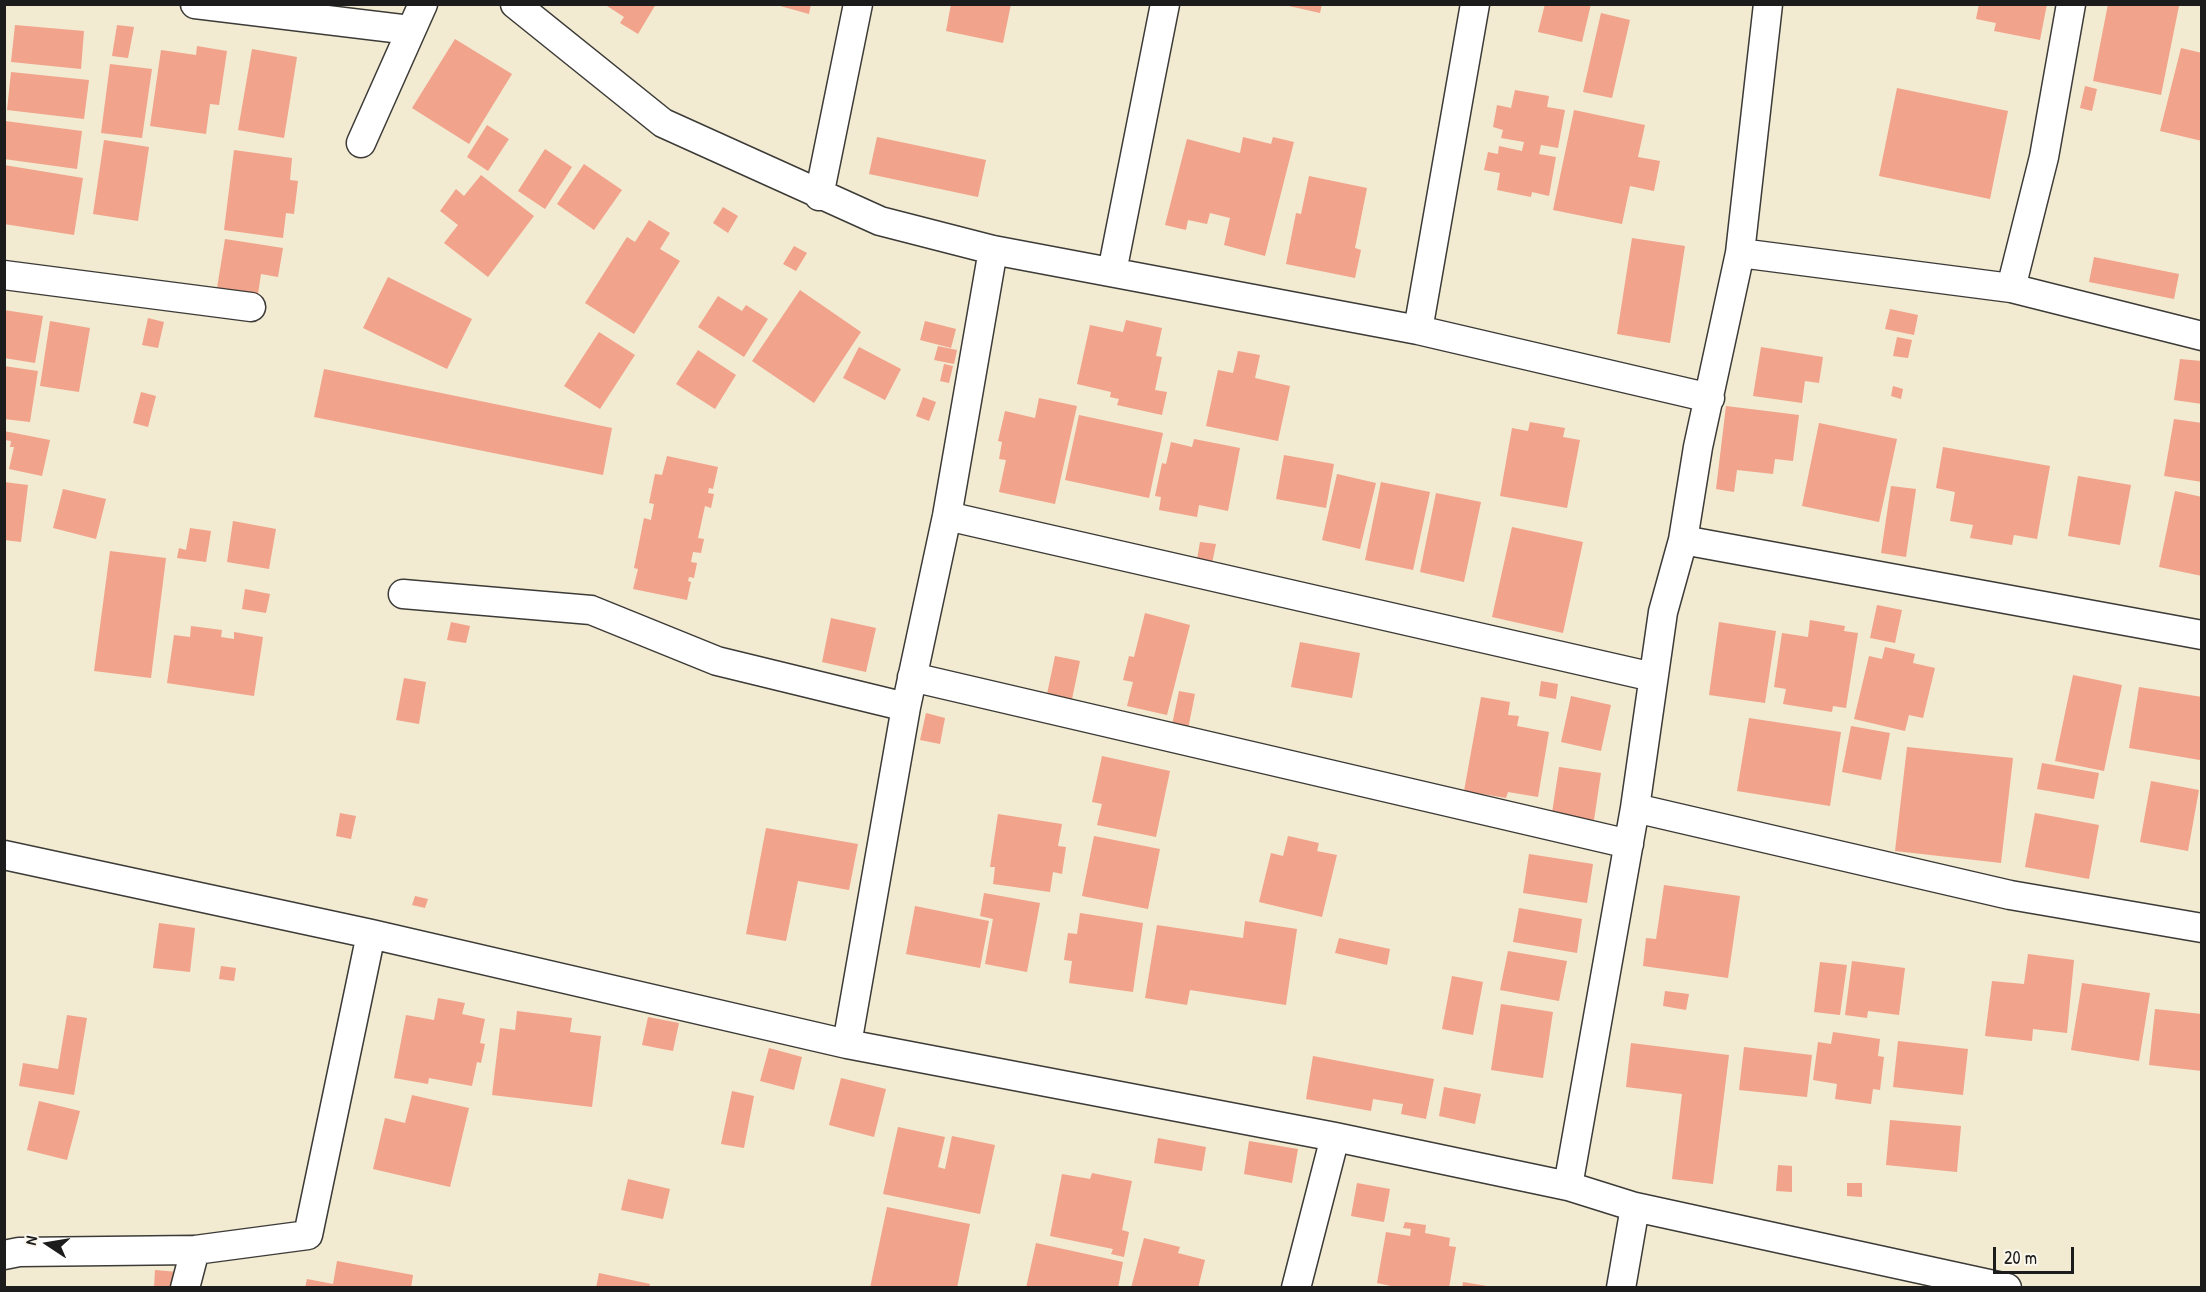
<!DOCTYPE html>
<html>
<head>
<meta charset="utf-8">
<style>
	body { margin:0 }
	#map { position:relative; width:2206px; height:1292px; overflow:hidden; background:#f2ead1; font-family:"Patrick Hand",sans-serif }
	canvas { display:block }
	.frame { position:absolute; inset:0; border:6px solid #1c1c1c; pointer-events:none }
	.north { position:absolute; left:18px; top:1214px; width:60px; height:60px; -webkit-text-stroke:4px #fbf7ec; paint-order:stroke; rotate:282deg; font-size:16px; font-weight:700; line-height:24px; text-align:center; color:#1c1c1c }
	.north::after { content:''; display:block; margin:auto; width:21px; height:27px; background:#1c1c1c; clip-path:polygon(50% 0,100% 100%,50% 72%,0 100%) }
	.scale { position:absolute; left:1993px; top:1247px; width:81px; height:27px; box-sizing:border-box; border:3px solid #1c1c1c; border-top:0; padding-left:8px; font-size:18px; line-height:21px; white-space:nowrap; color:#1c1c1c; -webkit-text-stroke:4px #fbf7ec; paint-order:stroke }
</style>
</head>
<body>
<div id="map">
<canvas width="2206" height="1292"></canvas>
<div class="frame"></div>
<div class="north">N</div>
<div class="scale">20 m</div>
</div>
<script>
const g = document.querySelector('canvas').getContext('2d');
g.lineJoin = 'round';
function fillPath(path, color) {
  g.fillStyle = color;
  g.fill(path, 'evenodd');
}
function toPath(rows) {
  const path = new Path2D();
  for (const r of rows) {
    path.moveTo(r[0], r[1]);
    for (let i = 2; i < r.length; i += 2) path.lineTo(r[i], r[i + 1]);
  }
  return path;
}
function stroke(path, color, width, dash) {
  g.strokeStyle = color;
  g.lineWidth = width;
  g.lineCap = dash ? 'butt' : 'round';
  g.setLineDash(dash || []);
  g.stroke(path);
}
fillPath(toPath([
	[604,4,656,4,638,34,620,23,624,17],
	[773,4,811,4,809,14],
	[951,4,1011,4,1003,43,946,31],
	[1280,4,1322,4,1320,13],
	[1545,4,1591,4,1582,42,1538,32],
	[1979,4,2047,4,2040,40,1994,31,1996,23,1976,19],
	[2108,4,2179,6,2161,95,2093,81],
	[1601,13,1630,20,1612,98,1583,92],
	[15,25,84,31,81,69,11,62],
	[117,25,134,27,128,58,112,56],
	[455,39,512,74,469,144,412,108],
	[197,46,227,51,219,105,210,104,206,134,150,126,161,50,196,55],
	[2181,48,2202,53,2202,141,2160,131],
	[252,49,297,57,284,138,238,130],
	[110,64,152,69,142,138,101,133],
	[11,72,89,80,84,119,7,110],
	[2085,86,2097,89,2092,111,2080,108],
	[1897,88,2008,111,1990,199,1879,176],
	[1515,90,1549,96,1547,107,1565,110,1558,148,1541,145,1539,154,1556,157,1549,196,1532,192,1531,197,1497,190,1500,173,1484,170,1488,152,1498,154,1499,146,1522,151,1524,142,1501,138,1503,130,1493,127,1497,105,1511,108],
	[1574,110,1645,125,1638,157,1660,161,1654,191,1630,186,1622,224,1553,210],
	[5,121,82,131,77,169,4,159],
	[487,125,509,139,488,171,467,157],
	[877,137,986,160,978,197,869,174],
	[1243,137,1271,144,1273,137,1294,142,1265,256,1224,245,1230,218,1210,213,1207,224,1188,220,1186,230,1165,225,1187,139,1240,153],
	[104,140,149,147,138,221,93,214],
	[545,149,572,167,545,209,518,191],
	[234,150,292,158,290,180,298,181,294,214,286,213,283,238,224,230],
	[584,164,622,190,594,230,557,204],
	[4,165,83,178,74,235,4,224],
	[481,175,534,216,488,277,444,243,458,225,440,211,456,189,464,196],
	[1309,176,1367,188,1355,248,1361,250,1355,278,1286,264,1296,213,1301,214],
	[723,207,738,216,728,233,713,223],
	[649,220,670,233,660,249,680,261,634,334,585,303,627,237,635,242],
	[1632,238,1685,246,1670,343,1617,334],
	[225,239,283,248,278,277,261,274,258,294,217,288],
	[794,246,807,253,796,271,783,264],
	[2094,257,2179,274,2174,299,2089,282],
	[388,277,472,319,447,369,363,328],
	[800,290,861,332,814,403,752,361],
	[718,296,742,311,746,305,768,319,744,357,698,327],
	[1890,309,1918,315,1914,335,1885,329],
	[4,310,43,316,35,363,4,358],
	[148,318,164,322,158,348,142,345],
	[1126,320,1162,328,1156,356,1162,357,1155,390,1167,392,1162,415,1117,405,1119,399,1110,397,1111,392,1077,384,1090,325,1123,332],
	[50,321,90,328,79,392,40,386],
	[925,321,956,329,951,348,920,340],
	[599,332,635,355,600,409,564,386],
	[1897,337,1912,340,1908,358,1893,356],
	[938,346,957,350,954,364,934,360],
	[859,347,901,369,885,400,843,378],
	[1761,347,1823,357,1819,383,1805,381,1802,403,1753,396],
	[698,350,736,375,715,409,676,384],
	[1238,351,1260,355,1255,378,1290,386,1278,441,1206,426,1218,370,1233,373],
	[2180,359,2202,361,2202,404,2174,400],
	[944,364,953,366,949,383,940,381],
	[4,366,38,371,30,422,4,419],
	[324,369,612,428,603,475,314,417],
	[1893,386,1903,389,1901,399,1891,396],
	[141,392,156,396,148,427,133,423],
	[923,397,936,402,929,421,916,416],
	[1039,398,1077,406,1055,504,999,492,1006,460,999,459,1002,442,998,441,1005,411,1035,418],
	[1726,406,1799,415,1793,461,1775,459,1773,474,1737,470,1734,492,1716,489],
	[1079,415,1163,433,1149,498,1065,480],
	[2174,419,2202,423,2202,482,2164,476],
	[1530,422,1565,428,1563,437,1580,440,1567,508,1500,496,1512,428,1528,431],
	[1819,423,1897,439,1879,522,1802,506],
	[4,431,50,440,42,476,9,469,14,447,10,447,11,441,4,440],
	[1194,439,1240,448,1228,511,1199,505,1197,517,1159,510,1161,497,1155,496,1162,463,1166,464,1171,442,1192,447],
	[1943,447,2050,466,2037,539,2014,535,2012,545,1970,538,1973,525,1950,521,1955,492,1936,488],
	[1284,455,1334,464,1326,508,1276,499],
	[667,456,718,467,713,489,709,488,708,493,714,494,711,508,705,506,698,538,704,539,701,553,693,552,691,562,697,563,694,578,689,577,688,581,691,582,687,600,633,589,638,569,634,568,644,518,651,520,654,504,649,503,655,474,662,475],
	[1337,474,1376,483,1360,549,1322,540],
	[2078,476,2131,485,2120,545,2068,536],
	[4,482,28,485,21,542,4,540],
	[1381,482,1430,492,1413,570,1365,560],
	[1891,486,1916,489,1906,557,1881,553],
	[63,489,106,499,96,539,53,528],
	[2175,491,2202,497,2202,576,2159,567],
	[1436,493,1481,502,1464,582,1420,572],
	[233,521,276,529,269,569,227,562],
	[1512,527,1583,542,1563,633,1492,617],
	[190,528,211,531,206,562,177,558,179,548,186,550],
	[1200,542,1216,544,1211,568,1196,565],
	[110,551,166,558,151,678,94,671],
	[245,589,270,594,266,613,242,609],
	[1877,605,1902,610,1895,643,1870,638],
	[1145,613,1190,625,1167,715,1127,706,1133,682,1123,680,1129,656,1134,657],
	[831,618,876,628,866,672,822,662],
	[1810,620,1845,626,1844,631,1858,633,1846,708,1833,706,1832,712,1783,704,1786,689,1774,687,1782,633,1808,637],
	[451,622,470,626,466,643,447,640],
	[1719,622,1776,631,1765,703,1709,695],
	[191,626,222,630,221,637,234,639,234,632,263,637,254,696,167,683,174,635,190,637],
	[1300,642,1360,653,1352,698,1291,687],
	[1885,647,1915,654,1913,663,1935,668,1923,718,1909,715,1905,731,1854,719,1869,656,1882,659],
	[1055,656,1080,661,1072,699,1047,694],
	[2073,675,2122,685,2104,771,2055,761],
	[404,678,426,682,419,724,396,720],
	[1541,681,1558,684,1556,699,1539,696],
	[2139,687,2202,697,2200,760,2129,748],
	[1179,691,1195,694,1188,729,1172,725],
	[1571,696,1611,705,1601,751,1561,742],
	[1481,697,1510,702,1508,715,1519,716,1517,726,1549,732,1538,797,1508,792,1506,798,1464,791],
	[926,713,945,718,940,744,920,740],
	[1749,718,1841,732,1830,806,1737,791],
	[1851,726,1890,733,1881,780,1842,772],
	[1907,747,2013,758,2001,863,1895,851],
	[1102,756,1170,771,1156,837,1097,825,1102,804,1092,802],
	[2042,763,2099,773,2094,799,2037,789],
	[1559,767,1601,773,1594,820,1552,813],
	[2151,781,2199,790,2188,851,2140,842],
	[340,813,356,816,351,839,336,836],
	[2035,813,2099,825,2089,879,2025,867],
	[998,814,1062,824,1058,846,1066,847,1062,874,1053,872,1050,892,993,884,995,867,990,867],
	[766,828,858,844,849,890,798,881,786,941,746,934],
	[1094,836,1160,849,1148,909,1082,896],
	[1288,836,1319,843,1317,851,1337,855,1322,917,1259,902,1271,853,1283,856],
	[1529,854,1593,864,1587,903,1523,893],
	[1664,885,1740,896,1728,978,1643,966,1646,938,1656,939],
	[984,893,1040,903,1027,972,985,964,993,919,980,916],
	[415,896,428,899,425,908,412,905],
	[915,906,989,921,980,968,906,954],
	[1519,908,1582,919,1577,953,1513,942],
	[1080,913,1143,923,1133,992,1069,983,1072,961,1064,960,1068,933,1077,934],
	[1245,921,1297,929,1286,1005,1190,990,1187,1005,1145,998,1157,925,1243,938],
	[159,923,195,928,190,972,153,968],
	[1339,938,1390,949,1387,965,1335,953],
	[1508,951,1567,961,1559,1001,1500,990],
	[2028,954,2074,960,2067,1033,2033,1029,2032,1041,1985,1036,1992,981,2024,984],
	[1852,961,1905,968,1899,1015,1868,1011,1867,1018,1845,1015],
	[1820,962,1847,965,1840,1015,1814,1012],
	[221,966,236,968,234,981,219,979],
	[1452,976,1483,982,1473,1035,1442,1029],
	[2082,983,2150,993,2139,1061,2071,1050],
	[1665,991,1689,994,1686,1010,1663,1006],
	[438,998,465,1003,462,1014,485,1019,480,1043,485,1044,481,1063,477,1062,472,1086,429,1078,428,1084,394,1078,406,1015,434,1020],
	[1501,1004,1553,1012,1543,1078,1491,1070],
	[2155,1009,2202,1014,2202,1071,2149,1065],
	[517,1011,572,1018,570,1032,601,1036,592,1107,492,1095,500,1028,515,1030],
	[67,1015,87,1018,74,1095,19,1086,23,1063,58,1069],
	[648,1017,679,1023,673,1051,642,1045],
	[1833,1032,1880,1039,1878,1056,1884,1057,1880,1090,1873,1089,1871,1104,1835,1099,1837,1084,1813,1080,1818,1042,1831,1044],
	[1898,1041,1968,1049,1963,1095,1893,1087],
	[1631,1043,1729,1055,1713,1184,1672,1179,1682,1094,1626,1087],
	[1744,1047,1812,1055,1807,1097,1739,1090],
	[769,1048,802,1057,794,1090,760,1081],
	[1313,1056,1434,1079,1426,1119,1401,1114,1403,1104,1373,1099,1371,1111,1306,1099],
	[841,1078,886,1089,874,1137,829,1125],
	[1444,1087,1481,1094,1475,1124,1439,1116],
	[732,1091,754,1096,744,1148,721,1144],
	[412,1095,469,1108,450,1187,373,1169,385,1118,405,1123],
	[39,1101,80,1111,67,1160,27,1150],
	[1890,1120,1961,1126,1957,1172,1886,1165],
	[898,1127,945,1137,938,1167,945,1169,952,1136,995,1145,980,1214,883,1194],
	[1158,1138,1206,1147,1202,1171,1154,1163],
	[1249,1141,1298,1149,1292,1183,1244,1174],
	[1778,1165,1792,1166,1792,1192,1776,1191],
	[1092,1173,1132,1181,1122,1230,1129,1232,1124,1257,1111,1254,1113,1249,1050,1236,1062,1174,1090,1179],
	[628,1179,670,1189,663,1219,621,1210],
	[1357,1183,1390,1189,1384,1222,1351,1216],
	[1847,1183,1862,1183,1862,1197,1847,1196],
	[887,1207,970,1224,957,1288,870,1288],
	[1405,1222,1426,1225,1425,1233,1450,1238,1449,1246,1456,1247,1449,1288,1400,1288,1377,1283,1386,1232,1410,1236,1411,1229,1403,1228],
	[1144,1238,1180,1247,1178,1253,1205,1260,1198,1288,1131,1288],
	[1036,1243,1123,1262,1118,1288,1026,1288],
	[337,1261,413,1275,411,1288,305,1288,307,1279,333,1284],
	[155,1270,178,1272,177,1288,154,1288],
	[599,1273,650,1284,649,1288,596,1288],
	[1463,1282,1487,1286,1486,1288,1462,1288]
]), '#f1a38b');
const minor = toPath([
	[195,4,410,30],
	[515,4,663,123,880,221,993,250,1418,330,1710,398],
	[361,143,423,4],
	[819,196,858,4],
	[1740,253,2011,288,2202,336],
	[1112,272,1165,4],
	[4,275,251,307],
	[2011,288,2044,157,2071,4],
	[1418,330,1475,4],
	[947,516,1653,677],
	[1683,540,2202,635],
	[403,594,591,610,717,661,906,707],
	[912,677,1629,844],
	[1635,808,2010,895,2202,928],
	[4,855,371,934,847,1044,1335,1137,1568,1186,1635,1207,2007,1288],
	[847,1044,906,707,947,516,993,250],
	[1568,1186,1635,808,1663,612,1683,540,1698,447,1740,253,1768,4],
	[4,1255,19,1252,195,1250,308,1235,371,934],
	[185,1288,195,1250],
	[1296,1288,1335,1137],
	[1621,1288,1635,1207]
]);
stroke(minor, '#3c3b37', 31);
stroke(minor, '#fff', 28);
</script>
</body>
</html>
